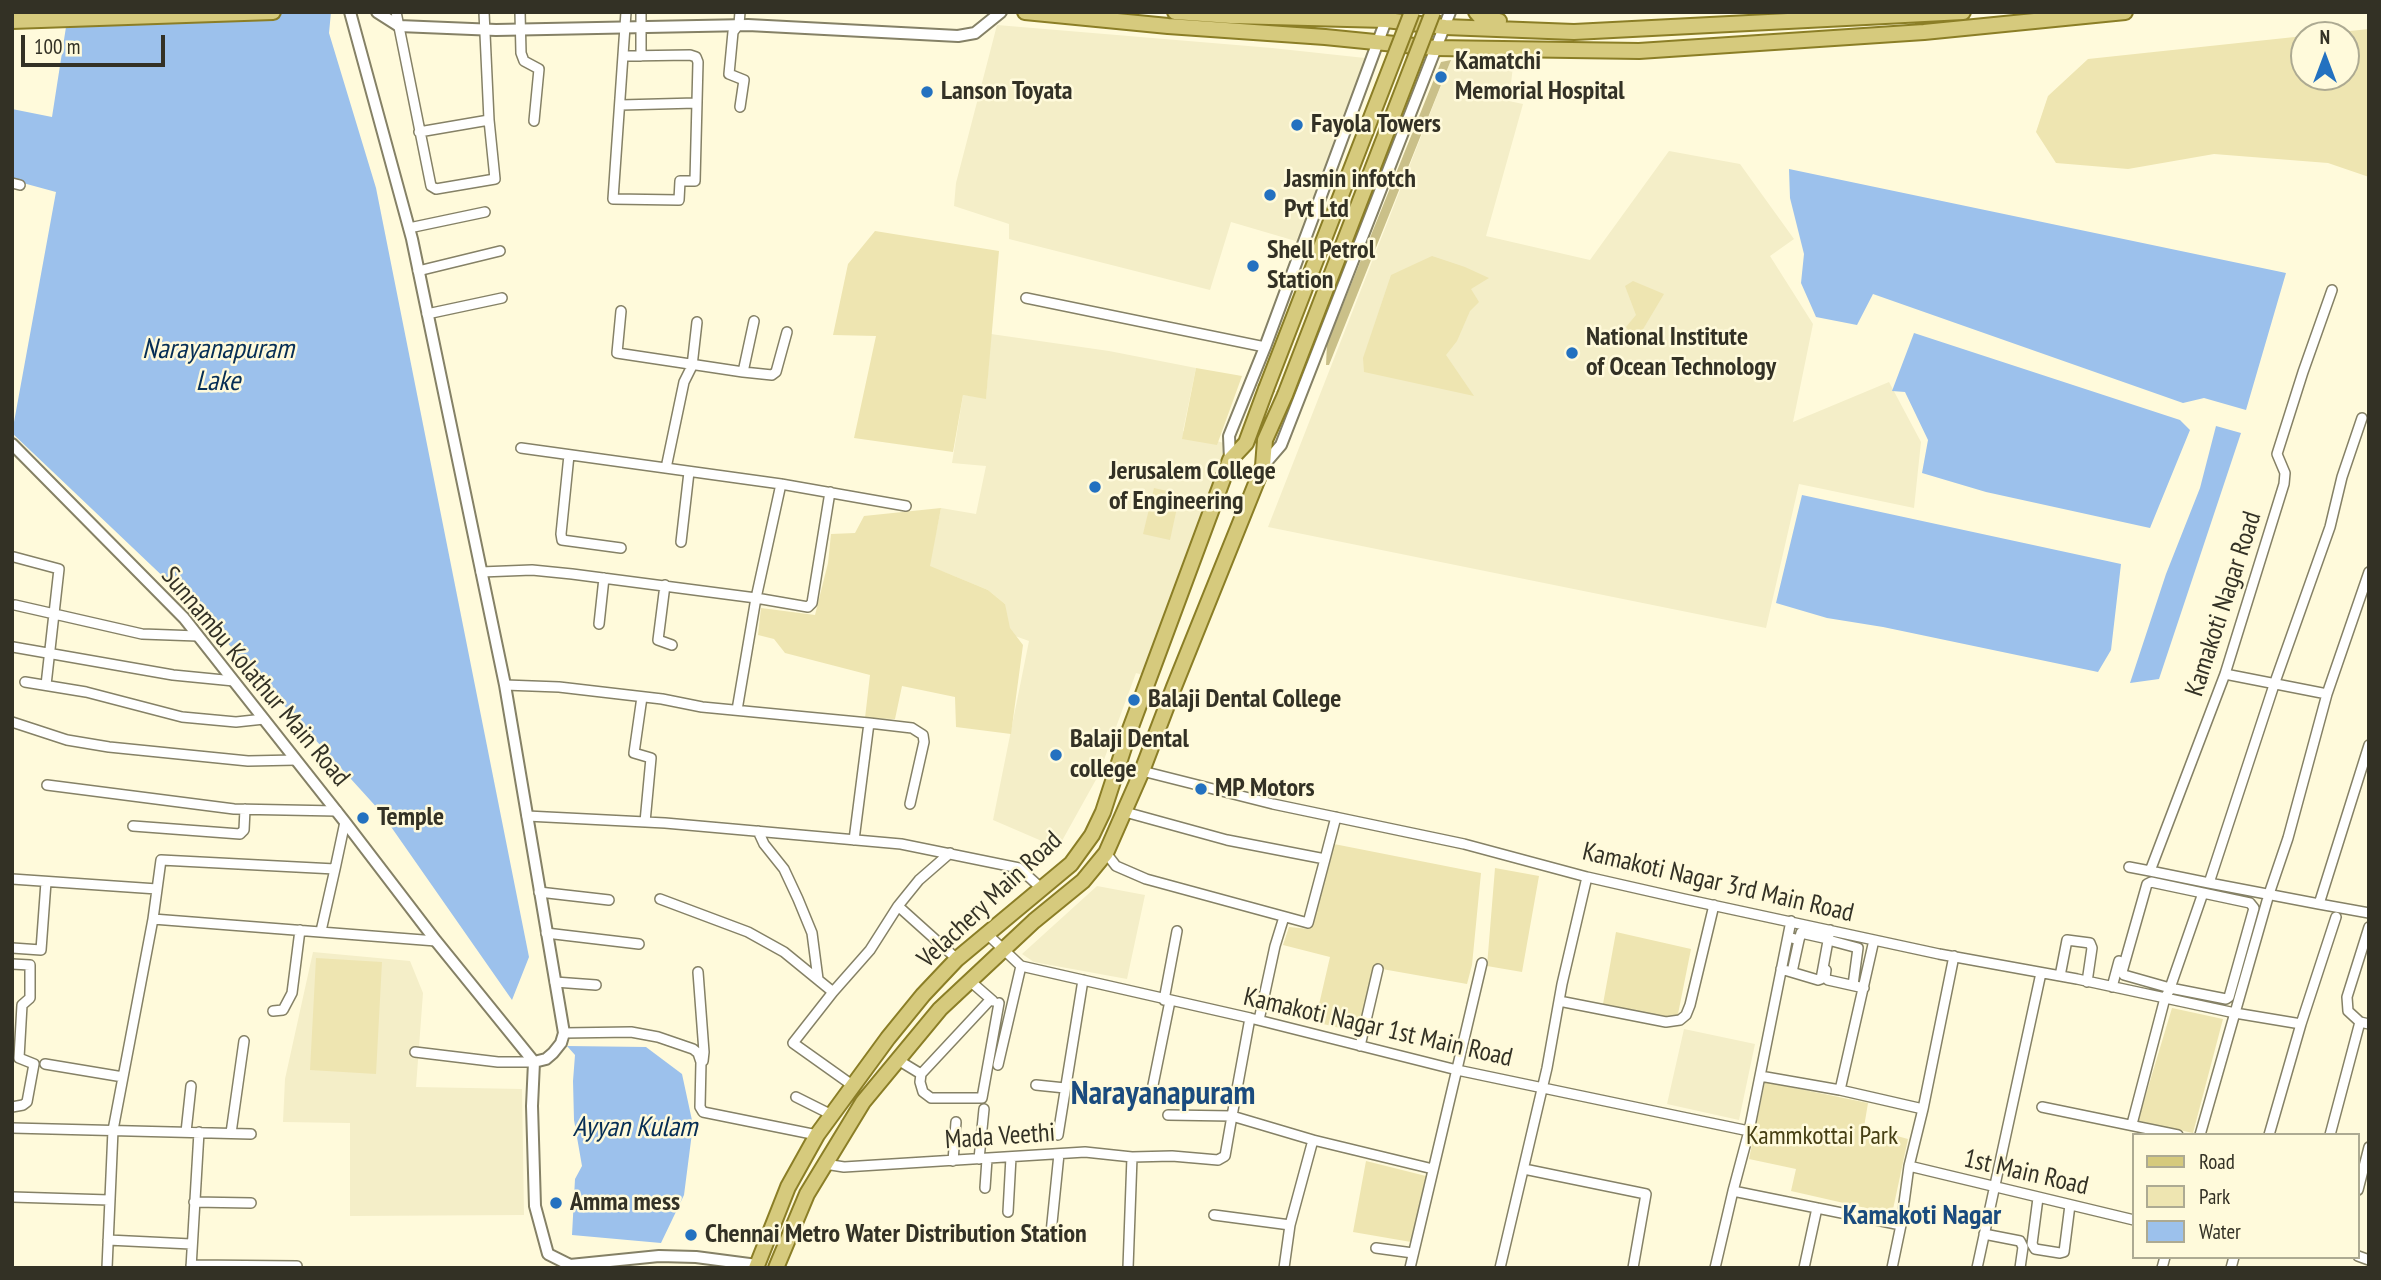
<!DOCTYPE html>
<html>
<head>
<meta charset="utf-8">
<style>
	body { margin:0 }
	#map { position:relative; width:2381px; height:1280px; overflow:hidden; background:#fffadb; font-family:"PT Sans Narrow",sans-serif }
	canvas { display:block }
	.frame { position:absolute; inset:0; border:14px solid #333125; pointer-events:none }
	.legend { position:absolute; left:2132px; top:1133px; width:228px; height:126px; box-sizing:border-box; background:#fffadb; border:2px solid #adaa92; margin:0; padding:9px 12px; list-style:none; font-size:21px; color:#333125 }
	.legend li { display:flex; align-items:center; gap:14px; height:35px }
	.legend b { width:35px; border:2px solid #adaa92 }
	.north { position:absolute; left:2290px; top:21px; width:70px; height:70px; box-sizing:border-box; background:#fffadb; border:2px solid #adaa92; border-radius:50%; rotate:0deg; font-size:19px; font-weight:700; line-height:28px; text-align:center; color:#333125 }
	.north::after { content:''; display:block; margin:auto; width:24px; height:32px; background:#2371c0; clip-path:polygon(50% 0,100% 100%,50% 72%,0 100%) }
	.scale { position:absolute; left:21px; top:35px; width:144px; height:32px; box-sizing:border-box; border:4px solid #333125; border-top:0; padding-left:9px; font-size:21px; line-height:24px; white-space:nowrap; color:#333125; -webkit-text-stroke:5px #fffadb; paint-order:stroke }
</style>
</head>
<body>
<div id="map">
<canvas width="2381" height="1280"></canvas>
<div class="frame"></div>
<ul class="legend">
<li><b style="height:9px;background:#d6ca7d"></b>Road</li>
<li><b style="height:19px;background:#eee5b1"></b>Park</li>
<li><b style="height:19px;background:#9cc1ec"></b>Water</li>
</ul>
<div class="north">N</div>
<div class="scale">100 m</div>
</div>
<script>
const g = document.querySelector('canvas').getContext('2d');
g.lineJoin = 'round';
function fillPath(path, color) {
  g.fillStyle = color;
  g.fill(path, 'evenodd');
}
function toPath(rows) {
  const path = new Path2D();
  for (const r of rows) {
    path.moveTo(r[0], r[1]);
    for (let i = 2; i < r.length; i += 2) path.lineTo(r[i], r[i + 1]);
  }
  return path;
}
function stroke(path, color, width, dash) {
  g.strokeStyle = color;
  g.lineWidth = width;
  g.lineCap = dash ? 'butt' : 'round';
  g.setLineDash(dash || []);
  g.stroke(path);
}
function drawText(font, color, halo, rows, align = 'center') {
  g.font = font + ' "PT Sans Narrow",sans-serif';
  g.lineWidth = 5;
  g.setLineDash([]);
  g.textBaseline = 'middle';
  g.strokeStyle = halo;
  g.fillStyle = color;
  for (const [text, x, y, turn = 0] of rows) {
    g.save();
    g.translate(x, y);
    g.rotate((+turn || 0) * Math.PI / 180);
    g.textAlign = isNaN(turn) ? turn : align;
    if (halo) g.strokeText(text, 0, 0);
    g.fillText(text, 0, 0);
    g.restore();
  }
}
fillPath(toPath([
	[997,25,1272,48,1365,58,1299,242,1231,222,1210,290,1009,239,1009,224,954,206,956,183],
	[1451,60,1513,66,1509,101,1523,104,1486,236,1590,260,1669,151,1740,164,1794,239,1770,256,1813,324,1793,422,1889,382,1921,442,1914,508,1799,484,1766,628,1268,527],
	[991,334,1109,351,1196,368,1183,431,1227,444,1143,675,1136,673,1098,776,1058,848,993,820,1029,641,1004,632,1005,604,988,590,944,572,931,569,929,566,941,508,976,514,986,466,952,463,963,395,986,398],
	[1097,886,1145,895,1127,979,1034,962,1022,954],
	[313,952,410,961,423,993,416,1087,522,1089,524,1215,350,1216,350,1123,283,1122,285,1079],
	[1684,1029,1755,1044,1739,1120,1667,1104]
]), '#f4eec8');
fillPath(toPath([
	[2369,29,2369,177,2328,163,2214,154,2128,169,2056,163,2036,132,2048,96,2088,59,2304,36,2304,77,2346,77,2346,35,2312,35],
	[875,231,999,251,986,399,963,395,953,452,854,438,876,336,833,335,848,264],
	[1432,256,1465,267,1489,278,1471,289,1479,302,1470,311,1457,341,1446,355,1474,396,1364,372,1363,358,1391,275],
	[1633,281,1664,294,1639,336,1631,334,1626,327,1636,315,1625,286],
	[1196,368,1242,376,1217,445,1182,439],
	[1154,488,1180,494,1170,540,1143,534],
	[941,508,930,566,988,590,1005,604,1010,628,1023,645,1011,734,956,727,955,697,902,686,895,719,865,718,870,675,785,653,774,639,758,635,761,608,815,615,828,563,831,534,855,533,864,516],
	[1334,844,1481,873,1472,965,1467,984,1382,969,1365,1034,1315,1022,1330,957,1283,945,1289,927,1309,929],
	[1495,868,1539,876,1522,972,1487,966],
	[1616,932,1691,949,1677,1019,1603,1004],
	[316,958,382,962,376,1074,310,1070],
	[2172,1008,2223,1019,2193,1133,2138,1121],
	[1765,1082,1868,1103,1864,1127,1908,1139,1892,1214,1791,1191,1796,1169,1749,1159],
	[1366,1161,1426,1176,1411,1242,1353,1232]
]), '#eee5b1');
fillPath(toPath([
	[1451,60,1329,365,1326,365,1327,344,1441,62]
]), '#cac089');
fillPath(toPath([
	[12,12,331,12,329,33,376,188,529,957,512,1000,380,811,193,605,12,433,56,192,12,180,12,109,52,117,66,27,12,19],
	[1789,169,2286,273,2246,410,2204,398,2183,403,1873,294,1857,325,1816,317,1801,283,1804,254,1790,198],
	[1914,333,2180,420,2190,430,2150,528,1986,492,1922,473,1928,440,1905,392,1892,391],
	[2216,426,2241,433,2159,679,2130,683,2166,574,2200,488],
	[1802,495,2121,564,2111,650,2098,672,1883,627,1827,618,1776,603],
	[567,1046,646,1047,682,1074,693,1125,684,1195,661,1243,572,1235,575,1179,582,1166,574,1120,573,1081,575,1055]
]), '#9cc1ec');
const minor = toPath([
	[396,12,431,186,436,189,495,179,489,120,484,12],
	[520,12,521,53,524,61,539,69,534,121],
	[624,56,690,55,696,57,698,62,695,181,680,181,679,200,613,199,626,12],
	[641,56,641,12],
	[621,105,696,103],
	[740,107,744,80,729,74,733,32,739,24,740,12],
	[419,132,489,120],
	[12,183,20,185],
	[409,228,485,212],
	[418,271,500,251],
	[2332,290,2303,372,2277,454,2285,473,2284,484,2225,674,2150,871,2209,883,2275,682,2330,527,2342,477,2362,418],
	[1026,298,1265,347],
	[621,311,617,353,743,372,772,375,776,372,787,332],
	[427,314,502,298],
	[743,372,754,321],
	[569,455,561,534,562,540,621,548],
	[666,468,684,382,692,366,697,322],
	[781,484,906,506],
	[681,542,689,472],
	[14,557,59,569,46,685],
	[481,572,532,570,572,574,756,598,781,484,521,448],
	[665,585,658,640,672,645],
	[15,605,142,634,198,636],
	[599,624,604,578],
	[13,647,173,675,234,681],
	[2225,674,2327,694],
	[25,682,86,692,182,717,236,722,264,719],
	[505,685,559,687,662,699,702,707,869,723,854,840],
	[642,697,634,753,651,758,645,822],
	[737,710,756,598,808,607,812,603,830,492],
	[12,722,67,740,109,747,248,761,296,760],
	[869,723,912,728,923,735,924,742,910,804],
	[1142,771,1273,804,1464,844,1587,877,1684,899,1939,954,2077,979,2235,1013,2301,1024],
	[47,785,234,809,337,811],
	[527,816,665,823,901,844,1019,868,1041,888],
	[345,822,335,869,161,860,153,919,436,941],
	[133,826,240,834,244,830,245,809],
	[758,831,764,844,784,869,798,899,812,933,818,979],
	[950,853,919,880,898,906,957,959],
	[1106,853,1116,866,1146,879,1308,923,1325,859,1227,840,1125,812],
	[1325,859,1336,817],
	[2129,867,2150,871],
	[12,879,157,889],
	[2209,883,2319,904,2369,745],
	[539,892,609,900],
	[660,899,748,932,784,952,833,992],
	[2319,904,2369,913],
	[2369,927,2347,997,2348,1011,2360,1022,2369,1024],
	[321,931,335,869],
	[546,933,639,944],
	[987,934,1021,966,1250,1018,1457,1070,1749,1131],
	[1788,937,1799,940,1801,933,1828,939],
	[1832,941,1858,948,1853,985],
	[12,948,41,950,46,882],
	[12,964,30,965,30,998,22,1005,19,1058,34,1064,27,1102,23,1105,12,1107],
	[1781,969,1818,980,1821,979,1830,930],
	[1826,970,1825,977,1828,980,1864,988],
	[698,972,704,1052,703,1061],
	[1792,972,1799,940],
	[2060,976,2067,940,2090,943,2092,948,2087,982],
	[970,981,993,1001],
	[555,982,596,985],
	[2112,987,2119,961],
	[1164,1000,1177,931],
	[1559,1001,1666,1022,1680,1020,1686,1015,1690,1005,1714,905],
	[273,1011,283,1010,292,993,300,930],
	[1250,1018,1232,1116,1313,1140,1290,1225,1284,1268],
	[1259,1020,1275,946,1284,917],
	[564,1033,631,1032,658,1037,693,1049,698,1053,701,1062,700,1107,703,1112,817,1135],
	[1360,1046,1378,969],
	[415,1052,498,1062,534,1062],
	[898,1060,921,1074,990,1000],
	[45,1064,123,1077],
	[998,1065,1021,966],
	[921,1074,920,1082,923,1092,931,1098,982,1098,999,1003],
	[1760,1076,1840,1090,1874,940],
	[852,1085,793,1043,833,992,870,950,898,906],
	[1036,1085,1065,1088],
	[1152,1090,1170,1001],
	[1840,1090,1923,1109,1909,1166,1901,1225],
	[796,1097,832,1115],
	[2042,1107,2178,1135],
	[1923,1109,1954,956],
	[2132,1124,2165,998,2169,991,2170,988,2203,893,2151,882,2147,884,2122,972,2124,975,2170,988,2226,999,2229,997,2254,908,2250,903,2203,893],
	[12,1128,251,1134],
	[186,1132,191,1086],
	[231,1133,244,1041],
	[1058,1135,1083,980],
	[2200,1135,2269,894,2288,838,2327,694,2369,572],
	[2269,1135,2301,1024,2336,917],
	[2330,1135,2360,1022],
	[1313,1140,1433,1169],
	[979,1159,984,1109],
	[953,1161,956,1122],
	[825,1164,844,1167,1085,1152,1132,1157,1172,1156,1218,1160,1225,1156,1232,1116,1168,1115],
	[1909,1166,2134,1220],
	[1524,1169,1646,1194,1633,1268],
	[985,1188,987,1159],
	[2358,1190,2369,1147],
	[1733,1191,1749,1131,1791,921],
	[12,1197,109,1200],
	[2038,1198,2032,1244,2035,1249,2060,1253,2064,1252,2070,1205],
	[194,1202,251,1203],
	[1008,1212,1011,1157],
	[1214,1215,1290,1225],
	[1051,1233,1059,1154],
	[1984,1234,2020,1241,2023,1247,2020,1268],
	[108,1240,191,1244],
	[1376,1248,1413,1253],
	[2358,1256,2369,1260],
	[191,1265,297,1266],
	[107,1268,113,1130,153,919],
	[191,1268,199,1132],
	[1128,1268,1132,1157],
	[1410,1268,1482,963],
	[1500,1268,1547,1068,1562,984,1587,877],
	[1715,1268,1733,1191,1901,1225,1892,1268],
	[1804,1268,1817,1208],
	[1977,1268,2041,973],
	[2162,1268,2165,1257],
	[2231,1268,2234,1257]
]);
const tertiary = toPath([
	[350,12,412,239,505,685,564,1033,561,1043,553,1053,546,1059,534,1062],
	[377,12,399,26,496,30,748,25,958,36,975,33,1001,12],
	[12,444,184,618,345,822,436,941,534,1062,532,1106,535,1206,548,1254,570,1265,659,1256,696,1257,757,1265],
	[1230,460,1229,436,1265,347,1389,12],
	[1263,466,1281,445,1450,12]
]);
const primary = toPath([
	[1025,12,1168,26,1325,37,1435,48,1639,51,1924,32,2125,12],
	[1175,12,1231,16,1386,20,1445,27,1574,32,1963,12],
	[1476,12,1483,20,1499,21],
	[12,21,273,12],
	[756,1268,788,1187,817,1135,888,1038,923,995,957,959,1071,864,1092,835,1103,812,1129,732,1230,460,1246,443,1266,389],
	[776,1268,807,1194,863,1102,940,1009,1034,921,1083,881,1106,853,1142,771,1174,687,1263,466,1265,440,1285,395]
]);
stroke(minor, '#858166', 12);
stroke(tertiary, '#858166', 14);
stroke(primary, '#8b7e26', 18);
stroke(minor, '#fff', 9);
stroke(tertiary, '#fff', 10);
stroke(primary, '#d6ca7d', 14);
const primaryBridge = toPath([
	[1266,389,1412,12],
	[1285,395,1433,12]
]);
stroke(primaryBridge, '#8b7e26', 18, []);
stroke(primaryBridge, '#d6ca7d', 14);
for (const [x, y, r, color] of [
	[1441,77,7,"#2371c0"],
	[927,92,7,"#2371c0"],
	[1297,125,7,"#2371c0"],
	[1270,195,7,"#2371c0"],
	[1253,266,7,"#2371c0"],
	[1572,353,7,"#2371c0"],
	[1095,487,7,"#2371c0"],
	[1134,700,7,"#2371c0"],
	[1056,755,7,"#2371c0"],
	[1201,789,7,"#2371c0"],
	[363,818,7,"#2371c0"],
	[556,1203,7,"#2371c0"],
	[691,1235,7,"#2371c0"]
]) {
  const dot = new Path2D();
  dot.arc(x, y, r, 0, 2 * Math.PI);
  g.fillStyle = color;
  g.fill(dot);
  stroke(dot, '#fffadb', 2.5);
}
drawText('bold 26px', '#333125', '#fffadb', [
	["Kamatchi",1455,62],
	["Memorial Hospital",1455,92],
	["Lanson Toyata",941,92],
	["Fayola Towers",1311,125],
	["Jasmin infotch",1284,180],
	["Pvt Ltd",1284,210],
	["Shell Petrol",1267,251],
	["Station",1267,281],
	["National Institute",1586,338],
	["of Ocean Technology",1586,368],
	["Jerusalem College",1109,472],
	["of Engineering",1109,502],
	["Balaji Dental College",1148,700],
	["Balaji Dental",1070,740],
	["college",1070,770],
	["MP Motors",1215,789],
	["Temple",377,818],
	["Amma mess",570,1203],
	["Chennai Metro Water Distribution Station",705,1235]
], 'left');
drawText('26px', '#333125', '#fffadb', [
	["Kamakoti Nagar Road",2224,604,-72],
	["Sunnambu Kolathur Main Road",255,677,50],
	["Kamakoti Nagar 3rd Main Road",1718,883,13],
	["Velachery Main Road",990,900,-43],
	["Kamakoti Nagar 1st Main Road",1378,1028,13],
	["Mada Veethi",1000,1137,-4],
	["1st Main Road",2026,1173,13]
]);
drawText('26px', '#463f13', '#fffadb', [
	["Kammkottai Park",1822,1137]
]);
drawText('italic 28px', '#062e55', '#fffadb', [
	["Narayanapuram",218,350],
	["Lake",218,382],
	["Ayyan Kulam",635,1128]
]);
drawText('bold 28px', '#1a4b7e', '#fffadb', [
	["Kamakoti Nagar",1922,1216]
]);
drawText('bold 33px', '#1a4b7e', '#fffadb', [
	["Narayanapuram",1163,1095]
]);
</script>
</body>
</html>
